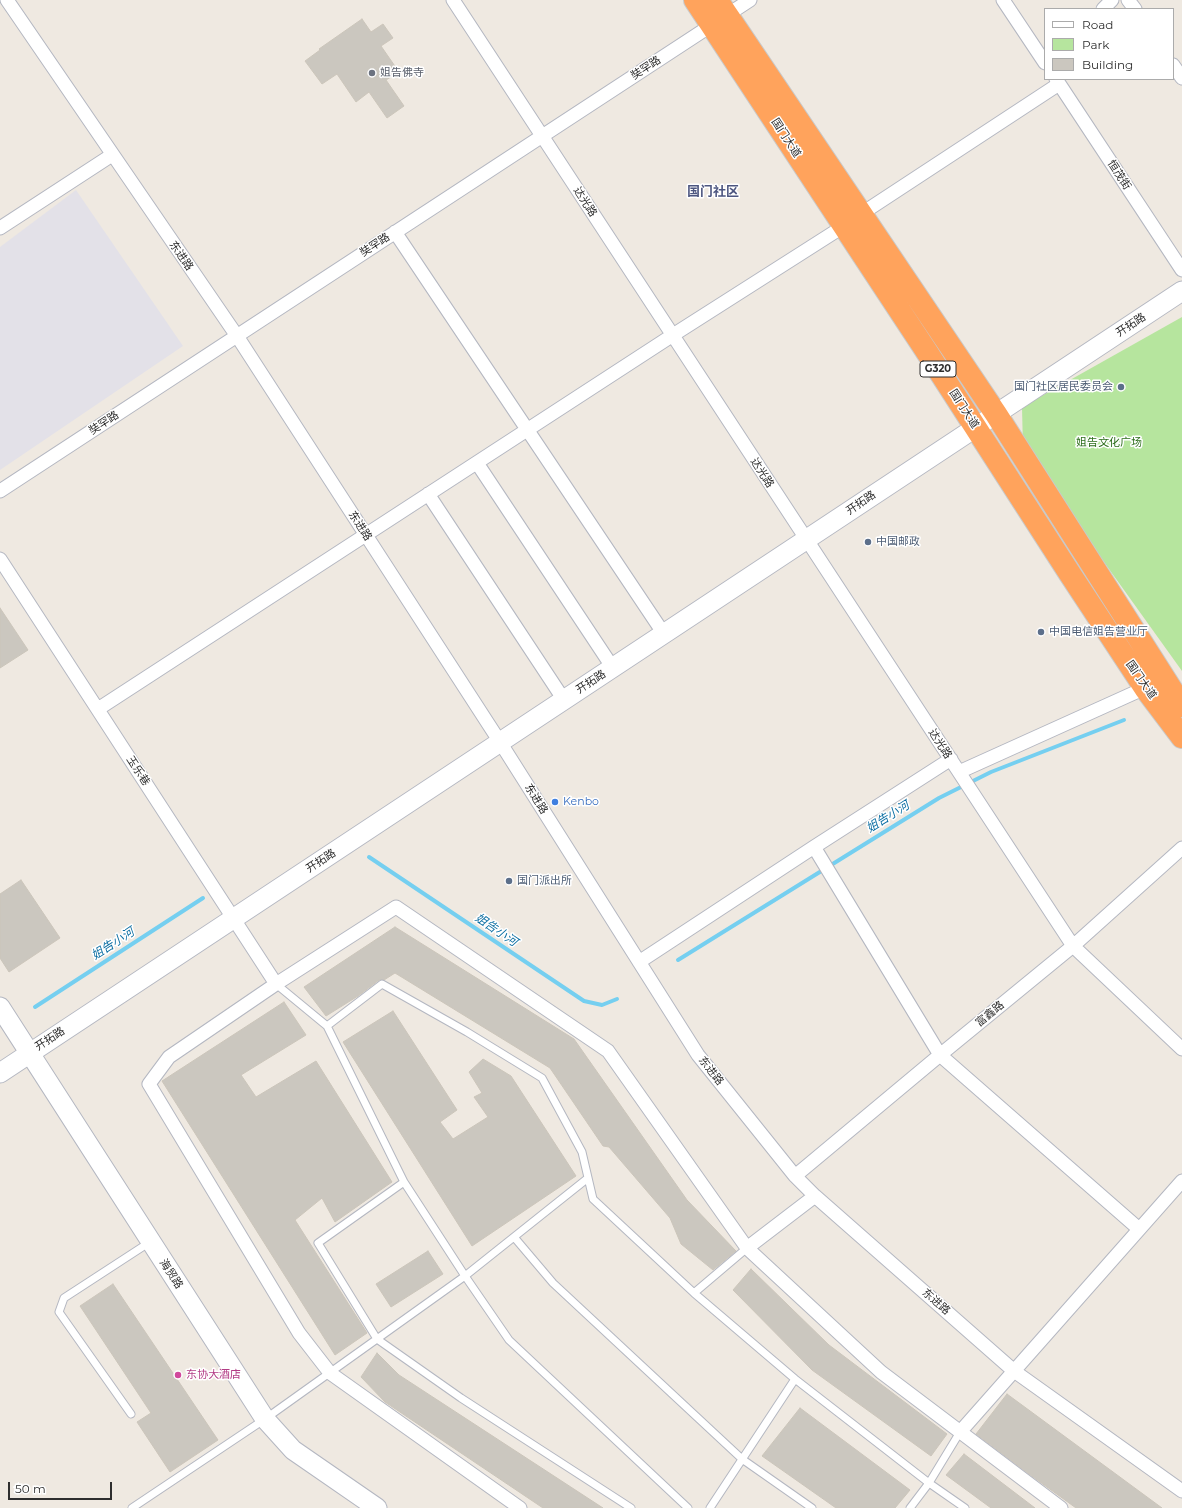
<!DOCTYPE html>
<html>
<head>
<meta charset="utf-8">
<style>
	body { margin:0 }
	#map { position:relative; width:1182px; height:1508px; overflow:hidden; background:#efe9e1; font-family:Montserrat,sans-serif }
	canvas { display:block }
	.legend { position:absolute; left:1044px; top:8px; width:130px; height:72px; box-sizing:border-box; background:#fff; border:1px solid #ababab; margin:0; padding:5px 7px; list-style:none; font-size:12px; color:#2e2e2e }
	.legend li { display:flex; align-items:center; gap:8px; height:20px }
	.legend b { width:20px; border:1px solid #ababab }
	.scale { position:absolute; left:8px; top:1482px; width:104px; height:18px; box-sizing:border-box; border:2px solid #2e2e2e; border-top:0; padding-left:5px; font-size:12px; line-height:14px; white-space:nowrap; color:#2e2e2e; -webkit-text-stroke:3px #fff; paint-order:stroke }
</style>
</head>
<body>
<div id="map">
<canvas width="1182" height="1508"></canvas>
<ul class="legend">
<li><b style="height:5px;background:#fff"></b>Road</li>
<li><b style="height:11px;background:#b6e59e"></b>Park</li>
<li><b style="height:11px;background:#cbc7bf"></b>Building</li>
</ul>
<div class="scale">50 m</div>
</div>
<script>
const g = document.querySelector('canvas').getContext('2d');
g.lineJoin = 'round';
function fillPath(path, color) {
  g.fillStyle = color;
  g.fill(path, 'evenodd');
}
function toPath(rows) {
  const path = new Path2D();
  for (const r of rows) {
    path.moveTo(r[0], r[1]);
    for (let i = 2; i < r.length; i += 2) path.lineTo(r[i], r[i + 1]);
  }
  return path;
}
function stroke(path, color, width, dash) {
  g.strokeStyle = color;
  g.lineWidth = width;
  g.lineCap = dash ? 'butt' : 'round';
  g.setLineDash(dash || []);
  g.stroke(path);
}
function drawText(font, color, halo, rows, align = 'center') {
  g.font = font + ' Montserrat,"Noto Sans SC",sans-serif';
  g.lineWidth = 3;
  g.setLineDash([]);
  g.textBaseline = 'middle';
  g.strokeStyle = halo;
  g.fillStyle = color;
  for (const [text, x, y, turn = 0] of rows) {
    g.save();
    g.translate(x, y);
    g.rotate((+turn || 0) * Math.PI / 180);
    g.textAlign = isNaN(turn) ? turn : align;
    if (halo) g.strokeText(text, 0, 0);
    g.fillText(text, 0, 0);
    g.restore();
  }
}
fillPath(toPath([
	[76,190,183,346,0,470,0,247]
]), '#e3e1e8');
fillPath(toPath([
	[1182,317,1182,671,1023,449,1022,407]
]), '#b6e59e');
stroke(toPath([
	[369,857,584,1001,602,1005,617,999],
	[678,960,939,798,991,772,1124,720],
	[35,1007,203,898]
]), '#75cff0', 4);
const building = toPath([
	[362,19,371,32,383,24,393,38,381,46,399,72,386,80,404,106,387,118,369,92,356,102,337,74,322,84,305,61,320,50,319,49,362,19],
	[0,608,28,650,0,668,0,608],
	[21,880,60,938,9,972,0,958,0,894,21,880],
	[395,927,574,1039,687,1200,736,1251,713,1270,681,1244,670,1218,609,1147,603,1146,550,1068,395,973,384,980,379,980,358,996,326,1016,304,987,395,927],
	[284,1002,306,1035,241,1075,256,1097,316,1061,392,1182,335,1222,322,1198,295,1220,367,1333,335,1355,162,1081,284,1002],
	[393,1011,457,1110,440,1122,453,1139,488,1117,474,1097,482,1093,469,1072,483,1059,511,1076,576,1176,472,1246,343,1042,393,1011],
	[428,1251,443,1274,391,1307,376,1284,428,1251],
	[751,1269,829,1345,947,1434,931,1456,812,1370,733,1290,751,1269],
	[113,1284,218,1440,170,1472,137,1422,151,1413,80,1306,113,1284],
	[377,1353,399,1375,603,1508,543,1508,385,1402,361,1377,377,1353],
	[1007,1394,1162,1508,1076,1508,1029,1474,976,1434,1007,1394],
	[800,1408,910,1490,895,1508,836,1508,762,1456,800,1408],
	[964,1454,1035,1508,991,1508,946,1475,964,1454]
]);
fillPath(building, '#cbc7bf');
stroke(building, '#cbc5ba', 1);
const lane = toPath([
	[276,984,327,1026,404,1182,465,1276,509,1340,688,1508],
	[327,1026,382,984,467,1032,542,1078,582,1152,593,1199,694,1293,795,1379,929,1483,965,1508],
	[404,1182,318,1243,377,1339,461,1398,631,1508],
	[514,1237,553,1283,742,1459,812,1508],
	[694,1293,747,1248],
	[131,1414,59,1312,64,1298,150,1242],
	[132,1508,265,1419,465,1276,588,1178],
	[710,1508,795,1379],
	[910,1508,929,1483,960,1432]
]);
const street = toPath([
	[7,0,237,336,500,742,698,1055,795,1176,815,1196,1014,1371,1182,1491],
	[453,0,1073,946,1182,1049],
	[1003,0,1045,63],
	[1128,0,1135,9],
	[1103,9,1112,0],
	[1173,65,1182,78],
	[1056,79,1182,270],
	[861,214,1059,84],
	[0,228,112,155],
	[395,232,664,634],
	[477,463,613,668],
	[0,491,750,0],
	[428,494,564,700],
	[0,559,276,984],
	[98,709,673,335,844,226],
	[959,772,1145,688],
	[814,847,940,1055,1139,1229],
	[639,962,814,847,951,759],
	[795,1176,940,1055,1073,946,1182,848],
	[747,1248,815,1196],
	[960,1432,1182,1181],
	[520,1508,330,1373,299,1333,149,1084,169,1057,276,984,396,907,608,1051,747,1248,881,1372,1061,1508]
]);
const secondary = toPath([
	[0,1007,265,1419,293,1450,377,1508],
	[0,1073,1182,291]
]);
const highway = toPath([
	[695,0,925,349,1070,574,1145,688,1182,737],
	[717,0,996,414,1182,706]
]);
stroke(lane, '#b4b7c1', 9);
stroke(street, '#b4b7c1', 15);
stroke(secondary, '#b4b7c1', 21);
stroke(highway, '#c9c9c9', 24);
stroke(lane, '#fff', 7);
stroke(street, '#fff', 13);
stroke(secondary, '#fff', 19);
stroke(highway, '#ffa35c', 22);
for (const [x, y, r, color] of [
	[372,73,4,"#6b7280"],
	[1121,387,4,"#5c6f8a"],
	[868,542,4,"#5c6f8a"],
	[1041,632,4,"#5c6f8a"],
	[555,802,4,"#3f7fe0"],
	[509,881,4,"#5c6f8a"],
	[178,1375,4,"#d1479c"]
]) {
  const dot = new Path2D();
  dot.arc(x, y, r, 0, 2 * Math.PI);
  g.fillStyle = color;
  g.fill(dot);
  stroke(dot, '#fff', 1.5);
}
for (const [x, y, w] of [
	[938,369,36]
]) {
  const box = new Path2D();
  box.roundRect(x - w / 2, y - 8, w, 16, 3);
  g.fillStyle = '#fff';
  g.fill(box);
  stroke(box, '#2e2e2e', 1);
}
drawText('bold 10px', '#2e2e2e', null, [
	["G320",938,369]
]);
drawText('11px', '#2e2e2e', '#fff', [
	["奘罕路",646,68,-33],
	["国门大道",786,138,57],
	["恒茂街",1119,175,57],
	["达光路",585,202,57],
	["奘罕路",375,245,-33],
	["东进路",181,256,55],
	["开拓路",1131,325,-33],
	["国门大道",964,409,57],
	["奘罕路",104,423,-33],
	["达光路",762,473,57],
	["开拓路",861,503,-34],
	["东进路",360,526,57],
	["国门大道",1141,680,55],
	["开拓路",591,682,-33],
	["达光路",940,744,57],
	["玉乐巷",138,771,57],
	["东进路",536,799,58],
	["开拓路",321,861,-33],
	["富鑫路",990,1014,-39],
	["开拓路",50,1039,-33],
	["东进路",711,1071,52],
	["海贸路",171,1274,57],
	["东进路",936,1302,41]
]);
drawText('11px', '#5b616d', '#fff', [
	["姐告佛寺",380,73]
], 'left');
drawText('11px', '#4e5e75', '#fff', [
	["国门社区居民委员会",1113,387,"right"],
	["中国邮政",876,542],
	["中国电信姐告营业厅",1049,632],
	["国门派出所",517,881]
], 'left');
drawText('11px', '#2c6e1b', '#fff', [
	["姐告文化广场",1109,443]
]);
drawText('11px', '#366cbe', '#fff', [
	["Kenbo",563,802]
], 'left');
drawText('11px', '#b23c85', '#fff', [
	["东协大酒店",186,1375]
], 'left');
drawText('italic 12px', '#0d6fa3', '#fff', [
	["姐告小河",888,817,-32],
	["姐告小河",496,930,34],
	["姐告小河",113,944,-33]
]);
drawText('bold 13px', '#4d5680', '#fff', [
	["国门社区",713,192]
]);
</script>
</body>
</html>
